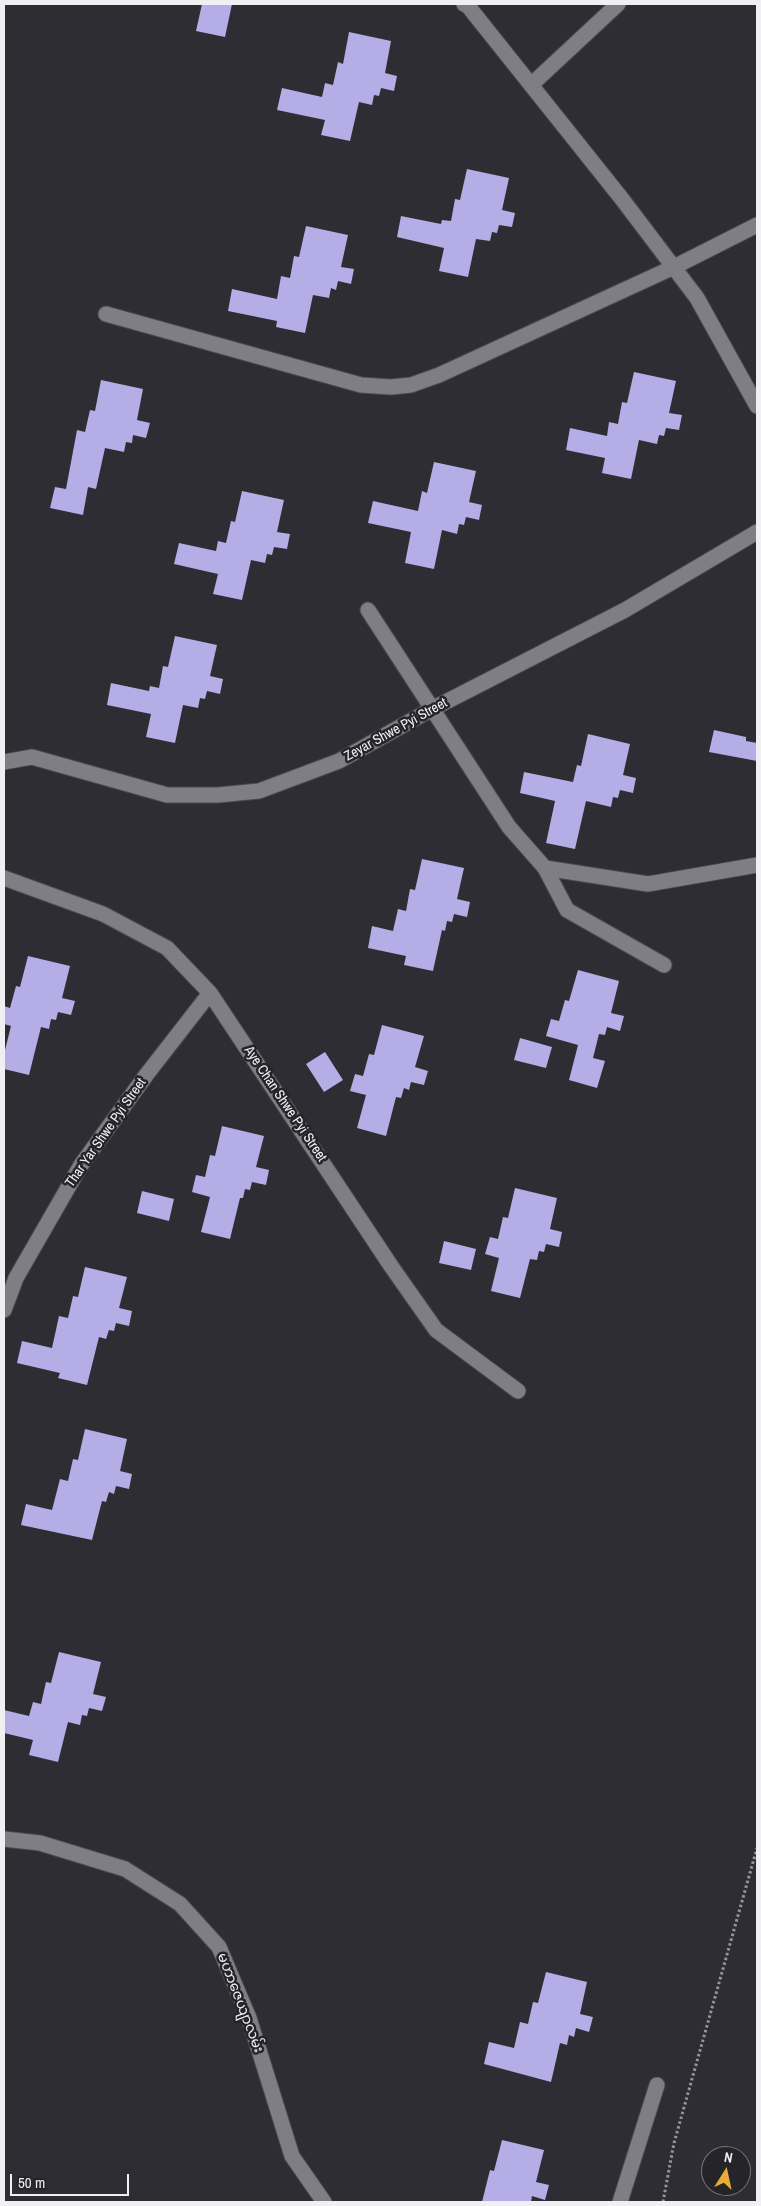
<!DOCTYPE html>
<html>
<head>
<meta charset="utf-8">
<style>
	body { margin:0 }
	#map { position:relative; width:761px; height:2206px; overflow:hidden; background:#2e2d33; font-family:"Archivo Narrow",sans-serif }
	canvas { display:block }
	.frame { position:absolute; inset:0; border:5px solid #f0f0f3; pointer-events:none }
	.north { position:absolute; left:701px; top:2146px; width:50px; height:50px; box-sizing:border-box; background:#242429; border:1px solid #76767a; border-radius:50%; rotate:10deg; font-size:14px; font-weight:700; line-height:20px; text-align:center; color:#f0f0f3 }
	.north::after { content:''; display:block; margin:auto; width:18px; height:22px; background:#e7ac37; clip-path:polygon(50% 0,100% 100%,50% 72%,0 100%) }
	.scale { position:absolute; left:10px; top:2174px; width:119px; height:22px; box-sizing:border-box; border:2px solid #f0f0f3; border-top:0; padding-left:6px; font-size:15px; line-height:18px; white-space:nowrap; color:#f0f0f3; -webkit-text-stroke:4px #242429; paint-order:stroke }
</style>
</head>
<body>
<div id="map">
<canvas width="761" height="2206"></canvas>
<div class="frame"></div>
<div class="north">N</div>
<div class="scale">50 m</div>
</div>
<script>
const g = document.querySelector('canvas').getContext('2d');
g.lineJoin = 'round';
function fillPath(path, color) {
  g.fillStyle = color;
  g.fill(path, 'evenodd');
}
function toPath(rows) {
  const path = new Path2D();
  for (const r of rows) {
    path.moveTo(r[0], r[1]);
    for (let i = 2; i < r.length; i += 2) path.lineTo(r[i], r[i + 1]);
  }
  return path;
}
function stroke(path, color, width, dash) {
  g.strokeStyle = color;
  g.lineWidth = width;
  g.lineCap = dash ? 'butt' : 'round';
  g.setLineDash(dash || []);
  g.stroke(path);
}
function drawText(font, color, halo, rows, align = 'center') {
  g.font = font + ' "Archivo Narrow","Noto Sans Myanmar",sans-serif';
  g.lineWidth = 5;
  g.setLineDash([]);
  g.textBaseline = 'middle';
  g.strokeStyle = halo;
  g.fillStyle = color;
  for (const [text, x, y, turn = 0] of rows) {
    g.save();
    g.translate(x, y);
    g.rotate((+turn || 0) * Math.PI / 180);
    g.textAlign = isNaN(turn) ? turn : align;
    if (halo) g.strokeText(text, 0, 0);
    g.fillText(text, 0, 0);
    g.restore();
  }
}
fillPath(toPath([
	[202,4,232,4,225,37,196,31],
	[349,32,391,41,385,73,397,76,394,91,381,88,379,96,374,95,372,105,359,102,350,141,321,135,325,120,277,110,282,88,322,97,325,83,333,85,338,62,343,64],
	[467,169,509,178,502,210,515,213,512,227,499,225,497,233,492,232,490,241,476,239,468,277,439,271,444,248,397,237,401,216,441,224,442,220,451,221,455,199,460,200],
	[306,226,348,235,341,267,354,269,351,284,338,281,336,290,331,288,329,298,313,295,305,333,276,327,277,321,228,311,232,289,277,299,281,276,290,278,294,256,299,257],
	[634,372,676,381,669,413,682,415,679,430,666,428,664,436,659,435,657,444,639,440,631,479,602,473,605,458,566,450,570,428,607,436,609,422,618,424,622,402,627,403],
	[101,380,143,389,137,420,150,423,146,438,133,435,132,443,126,442,124,452,105,448,96,489,88,487,83,515,50,508,55,487,66,489,77,430,85,432,90,410,95,411],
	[434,462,476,471,469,502,482,505,479,520,466,517,464,525,459,524,457,534,442,530,434,569,405,563,411,532,368,523,373,501,418,511,422,491,427,493],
	[242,491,284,500,277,532,290,534,287,549,274,547,272,555,267,554,265,563,251,560,242,600,213,594,218,574,174,564,179,543,216,551,218,541,226,543,231,521,235,522],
	[175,636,217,645,210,676,223,679,220,694,207,691,205,699,200,698,198,708,183,705,175,743,146,737,151,714,107,705,111,683,149,691,150,686,159,688,163,666,168,667],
	[714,730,746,737,746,741,757,743,757,761,709,752],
	[588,734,630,744,623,775,636,778,633,793,620,790,618,798,613,797,611,807,586,801,575,849,546,843,555,801,520,793,524,772,573,782,577,765,581,766],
	[422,859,464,868,457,899,470,902,467,917,454,914,452,922,447,921,445,931,442,930,433,971,404,965,406,956,368,948,372,926,393,931,398,909,406,911,410,889,415,890],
	[28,956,70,966,62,998,75,1001,71,1015,58,1012,56,1020,51,1019,49,1029,41,1027,29,1075,4,1069,4,1054,11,1026,4,1024,4,1006,10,1008,16,986,20,987],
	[578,970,619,981,611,1013,624,1016,620,1031,607,1027,605,1035,599,1034,593,1058,605,1061,597,1088,569,1080,578,1045,546,1036,551,1019,559,1021,565,1000,569,1001],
	[382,1025,424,1036,415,1067,428,1071,424,1085,411,1082,409,1090,404,1088,401,1098,396,1097,386,1136,357,1128,366,1095,350,1091,355,1074,363,1076,369,1054,374,1055],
	[520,1038,552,1047,546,1068,514,1060],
	[325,1052,343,1080,324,1092,306,1064],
	[222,1126,264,1136,256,1167,269,1170,266,1185,252,1182,250,1190,245,1189,243,1198,240,1198,230,1239,201,1232,210,1197,192,1192,196,1175,205,1177,210,1155,215,1156],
	[515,1188,557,1198,550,1229,562,1232,559,1247,546,1244,544,1252,539,1251,537,1260,530,1259,520,1298,491,1291,499,1258,485,1254,490,1237,498,1239,503,1217,508,1218],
	[142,1191,174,1199,169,1221,137,1213],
	[444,1241,476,1249,471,1270,439,1263],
	[85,1267,127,1277,119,1308,132,1311,129,1326,116,1323,114,1331,109,1330,106,1339,99,1337,87,1385,58,1378,60,1373,17,1363,22,1341,52,1348,59,1316,68,1318,73,1296,78,1297],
	[85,1429,127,1439,120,1471,132,1474,129,1489,116,1486,114,1494,109,1492,106,1502,102,1501,92,1540,21,1525,26,1504,52,1510,60,1479,68,1481,73,1459,78,1460],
	[59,1652,101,1662,93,1694,106,1697,102,1711,89,1708,87,1716,82,1715,80,1725,68,1722,58,1762,29,1755,33,1740,4,1733,4,1710,29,1716,33,1702,41,1704,46,1682,51,1683],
	[546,1972,587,1982,580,2014,593,2017,589,2032,576,2028,574,2037,569,2035,567,2045,560,2043,551,2082,484,2064,489,2042,514,2048,520,2022,528,2024,533,2002,538,2003],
	[502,2140,544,2150,536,2182,549,2185,545,2200,532,2196,531,2202,482,2202,490,2170,494,2171]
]), '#b4ade6');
const minor = toPath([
	[464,4,468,6,622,199,697,298,757,406],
	[531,85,618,4],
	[106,314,361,385,391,387,411,385,439,375,674,267,757,225],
	[368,610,509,827,545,868,648,884,757,865],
	[4,762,32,757,167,795,218,795,259,791,339,761,432,709,625,610,757,532],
	[545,868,567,910,664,965],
	[4,878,103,914,167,948,210,993,391,1266,436,1330,518,1391],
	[4,1310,16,1278,81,1165,147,1074,210,993],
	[4,1839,40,1843,125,1869,180,1904,219,1947,249,2018,292,2156,324,2202],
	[620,2202,657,2085]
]);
stroke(minor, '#4a4a4f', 17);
stroke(toPath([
	[663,2202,674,2143,757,1848]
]), '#96969a', 3, [2.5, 2.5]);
stroke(minor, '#7f7e85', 15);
drawText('14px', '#f0f0f3', '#242429', [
	["Zeyar Shwe Pyi Street",396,730,-29],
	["Aye Chan Shwe Pyi Street",285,1104,56],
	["Thar Yar Shwe Pyi Street",106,1133,-55],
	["မဟာဇေယျာလမ်း",240,2003,69]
]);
</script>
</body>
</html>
